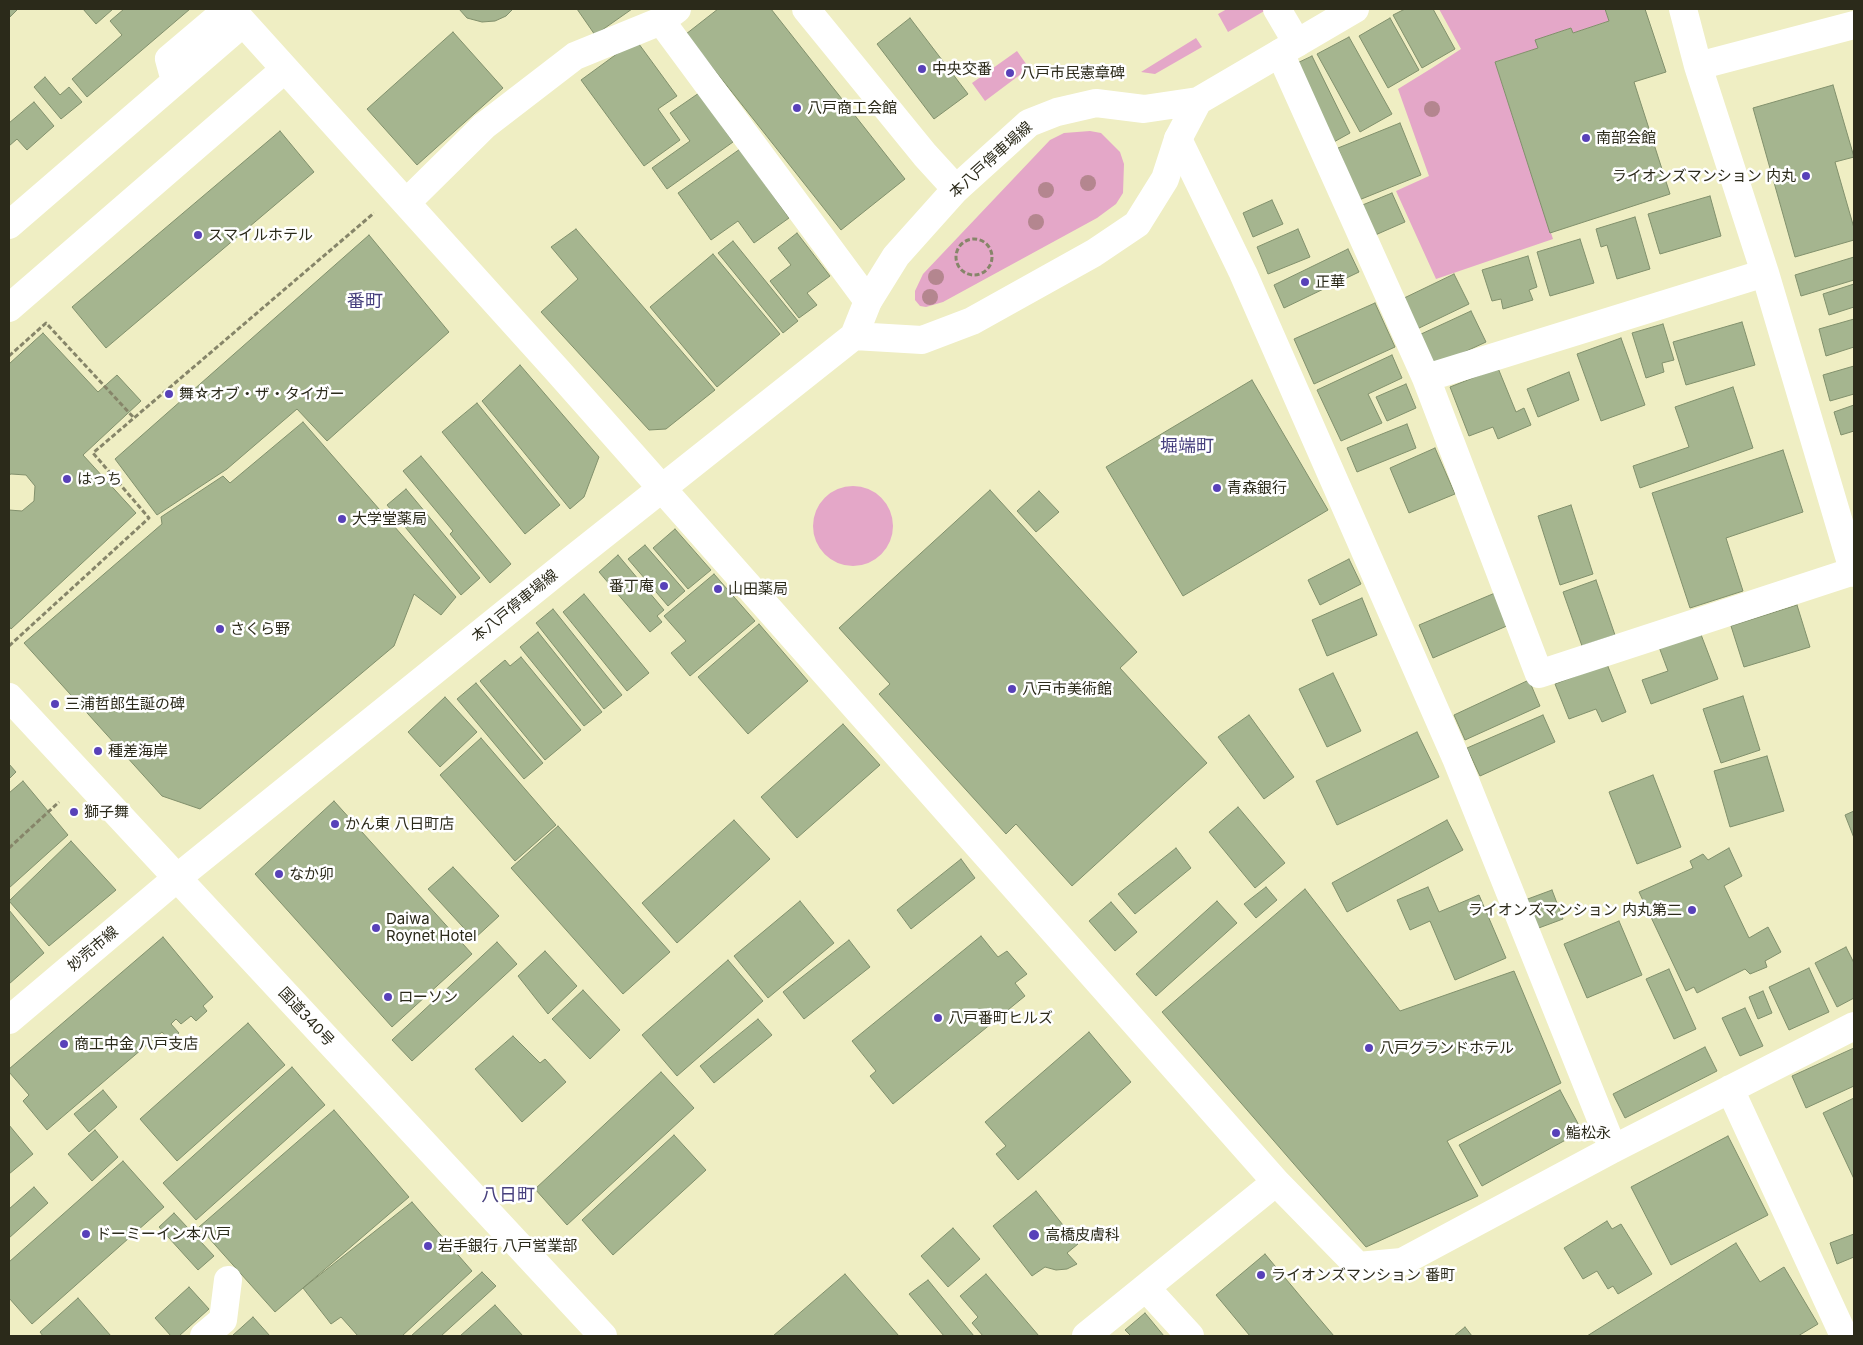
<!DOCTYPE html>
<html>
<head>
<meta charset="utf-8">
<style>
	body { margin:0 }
	#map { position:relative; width:1863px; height:1345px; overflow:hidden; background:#efeec3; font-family:Inter,sans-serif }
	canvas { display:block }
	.frame { position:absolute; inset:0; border:10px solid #2b2a1a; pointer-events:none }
</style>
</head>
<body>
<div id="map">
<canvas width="1863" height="1345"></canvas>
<div class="frame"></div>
</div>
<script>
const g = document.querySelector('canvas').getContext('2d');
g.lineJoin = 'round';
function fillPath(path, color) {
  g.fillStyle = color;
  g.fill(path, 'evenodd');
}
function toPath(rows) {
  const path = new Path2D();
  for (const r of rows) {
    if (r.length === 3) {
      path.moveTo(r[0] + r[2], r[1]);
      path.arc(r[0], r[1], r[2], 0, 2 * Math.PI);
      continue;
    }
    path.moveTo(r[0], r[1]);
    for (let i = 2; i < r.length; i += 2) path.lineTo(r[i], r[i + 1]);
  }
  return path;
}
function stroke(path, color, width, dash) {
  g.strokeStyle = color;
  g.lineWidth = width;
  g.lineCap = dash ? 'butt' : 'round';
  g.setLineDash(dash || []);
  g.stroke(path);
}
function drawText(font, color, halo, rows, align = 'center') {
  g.font = font + ' Inter,"Noto Sans JP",sans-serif';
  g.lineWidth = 5;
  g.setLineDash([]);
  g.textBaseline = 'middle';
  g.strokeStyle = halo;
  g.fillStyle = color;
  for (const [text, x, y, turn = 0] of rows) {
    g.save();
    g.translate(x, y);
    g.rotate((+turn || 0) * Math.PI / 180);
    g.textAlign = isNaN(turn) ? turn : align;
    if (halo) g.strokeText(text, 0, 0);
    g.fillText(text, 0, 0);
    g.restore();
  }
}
fillPath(toPath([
	[1227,9,1265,9,1266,10,1228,32,1218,14],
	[1439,9,1605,9,1609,21,1573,33,1571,28,1536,40,1538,48,1495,62,1553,239,1436,279,1396,191,1429,176,1398,89,1432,68,1461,49],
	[1196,38,1202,47,1155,74,1141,72],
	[1017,51,1029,68,985,101,972,83],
	[1090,131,1101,133,1120,152,1124,164,1123,193,1116,204,1097,218,943,302,926,307,920,306,915,300,915,291,923,274,1050,140,1064,133],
	[853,526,40]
]), '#e4a7c8');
const building = toPath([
	[9,9,18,9,10,17,9,9],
	[83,9,113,9,96,24,83,9],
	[124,9,190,9,87,97,72,79,122,35,110,21,124,9],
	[459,9,513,9,506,16,495,21,482,22,467,18,459,9],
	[577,9,632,9,595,35,577,9],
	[718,9,771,9,905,179,841,230,686,34,718,9],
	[1405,9,1433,9,1455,49,1422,68,1393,15,1405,9],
	[1605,9,1645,9,1666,72,1634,82,1670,194,1550,233,1495,62,1538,48,1535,40,1571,28,1573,33,1609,21,1605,9],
	[910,18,968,94,934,119,877,44,910,18],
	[1390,18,1419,70,1388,88,1359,36,1390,18],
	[453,32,503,88,417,165,367,109,453,32],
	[1349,37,1392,114,1360,132,1317,54,1349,37],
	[636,40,677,96,658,109,680,140,644,166,581,80,636,40],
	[1312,56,1350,133,1332,143,1293,65,1312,56],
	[45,77,60,95,69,87,82,102,61,119,34,87,45,77],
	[1833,85,1854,157,1835,162,1854,228,1854,240,1795,257,1753,108,1833,85],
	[699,93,733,142,667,189,652,168,690,141,670,113,699,93],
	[34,102,54,126,27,150,17,139,9,146,9,123,34,102],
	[1400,123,1421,175,1359,200,1338,148,1400,123],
	[280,131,314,172,106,348,72,307,280,131],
	[740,149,789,218,754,243,738,221,711,240,678,193,740,149],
	[1392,193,1405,222,1373,236,1360,206,1392,193],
	[1710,196,1721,236,1660,254,1648,214,1710,196],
	[1272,200,1283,224,1253,237,1243,213,1272,200],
	[1635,217,1650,269,1617,279,1607,245,1601,247,1596,229,1635,217],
	[576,229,715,390,666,429,649,430,541,312,578,279,551,247,576,229],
	[1298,229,1310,257,1268,274,1257,247,1298,229],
	[797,233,830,276,807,293,817,305,799,318,770,281,791,265,778,248,797,233],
	[369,235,449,332,327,441,297,409,227,469,157,515,115,459,369,235],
	[1580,239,1594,283,1550,296,1537,252,1580,239],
	[733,241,798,321,783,333,718,253,733,241],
	[1348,249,1359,272,1284,308,1274,285,1348,249],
	[713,254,780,334,717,387,650,307,713,254],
	[1528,256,1537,287,1529,290,1533,300,1503,309,1501,299,1492,301,1482,270,1528,256],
	[1854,257,1854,280,1801,296,1795,275,1854,257],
	[1454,274,1469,304,1415,330,1400,300,1454,274],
	[1854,284,1854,307,1829,315,1823,294,1854,284],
	[1375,303,1395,347,1314,384,1294,339,1375,303],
	[1471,311,1486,342,1434,366,1419,335,1471,311],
	[1854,319,1854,347,1826,356,1819,329,1854,319],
	[1742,322,1755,365,1686,385,1673,342,1742,322],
	[1663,324,1674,360,1662,363,1664,372,1646,378,1632,333,1663,324],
	[43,333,98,392,117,375,141,401,83,455,136,513,11,629,9,626,9,510,22,511,34,501,35,486,26,475,11,474,9,475,9,364,43,333],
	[1621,338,1645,405,1601,421,1577,354,1621,338],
	[1392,355,1402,378,1368,394,1382,423,1341,441,1317,390,1392,355],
	[520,365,599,457,584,497,570,509,482,401,520,365],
	[1854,366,1854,394,1830,401,1823,375,1854,366],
	[1498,368,1516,412,1524,408,1531,425,1498,439,1493,427,1469,436,1450,387,1498,368],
	[1569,372,1579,400,1538,417,1527,389,1569,372],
	[1252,380,1328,510,1183,596,1106,467,1252,380],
	[1406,384,1416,408,1387,421,1376,397,1406,384],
	[1733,387,1753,448,1640,488,1633,466,1689,447,1675,407,1733,387],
	[477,403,560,505,525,534,442,432,477,403],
	[1854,405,1854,431,1841,435,1834,412,1854,405],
	[303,422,456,597,441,615,414,594,394,646,200,809,162,796,24,643,162,524,161,517,223,476,230,483,303,422],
	[1407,424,1416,448,1357,472,1347,448,1407,424],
	[1435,448,1455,494,1409,513,1390,468,1435,448],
	[1783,450,1803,512,1726,538,1743,591,1690,608,1652,493,1783,450],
	[421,456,511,564,490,583,450,534,453,531,403,471,421,456],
	[406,489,480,578,461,595,387,505,406,489],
	[990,490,1137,652,1120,668,1207,763,1072,886,1016,824,1006,834,879,694,890,684,839,628,990,490],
	[1039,491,1059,512,1036,532,1017,511,1039,491],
	[1571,505,1593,574,1560,585,1538,516,1571,505],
	[675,529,711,570,688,589,653,548,675,529],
	[645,545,685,591,668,606,628,559,645,545],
	[618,555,664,610,657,616,662,622,650,632,599,572,618,555],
	[1349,559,1361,584,1320,605,1308,580,1349,559],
	[714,574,755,621,690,676,671,653,686,641,664,616,714,574],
	[1596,580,1615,635,1582,646,1563,592,1596,580],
	[1495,593,1509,625,1433,658,1419,625,1495,593],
	[584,594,649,673,627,691,563,612,584,594],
	[1362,598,1377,635,1327,656,1312,620,1362,598],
	[1797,605,1810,647,1744,667,1731,626,1797,605],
	[553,609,622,695,604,709,536,623,553,609],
	[759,624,808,681,748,734,698,677,759,624],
	[538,632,602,712,584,726,520,647,538,632],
	[1700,632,1718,679,1651,704,1642,680,1668,671,1659,647,1700,632],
	[521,657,581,730,545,760,480,681,505,660,510,666,521,657],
	[1607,664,1626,712,1602,722,1596,709,1569,719,1555,684,1607,664],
	[1333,673,1361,731,1327,747,1299,689,1333,673],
	[1529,680,1540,706,1465,740,1454,715,1529,680],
	[476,683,543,763,524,779,457,699,476,683],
	[1743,696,1760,750,1721,763,1703,709,1743,696],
	[445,697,477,732,440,767,408,732,445,697],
	[1249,715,1294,777,1264,799,1218,737,1249,715],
	[1543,715,1555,742,1480,776,1467,748,1543,715],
	[843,724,880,765,797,838,761,797,843,724],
	[1417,732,1439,777,1337,825,1316,781,1417,732],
	[481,738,556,825,515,861,440,775,481,738],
	[1767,756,1784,811,1730,827,1714,771,1767,756],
	[9,764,16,772,9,779,9,764],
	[1653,775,1681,847,1637,864,1609,792,1653,775],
	[23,781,68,835,9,888,9,793,23,781],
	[334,801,472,954,392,1027,255,874,334,801],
	[1238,807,1285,863,1255,888,1209,832,1238,807],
	[1854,811,1854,838,1845,815,1854,811],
	[734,820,770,859,677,943,642,903,734,820],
	[1447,820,1463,850,1347,912,1332,883,1447,820],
	[558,826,670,952,623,994,511,868,558,826],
	[71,841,116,890,49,946,9,901,71,841],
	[1176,848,1191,868,1135,914,1118,894,1176,848],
	[1729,848,1742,876,1724,886,1749,938,1768,927,1781,952,1765,961,1767,967,1750,974,1745,969,1697,993,1694,987,1686,991,1639,892,1693,868,1690,861,1703,854,1708,860,1729,848],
	[961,859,975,878,911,929,897,910,961,859],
	[453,867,499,916,474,939,428,889,453,867],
	[1266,887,1277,900,1256,918,1244,904,1266,887],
	[1428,887,1439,912,1479,895,1506,958,1455,980,1430,921,1410,930,1397,900,1428,887],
	[1305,889,1400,1011,1514,971,1561,1083,1447,1141,1478,1196,1366,1247,1162,1012,1305,889],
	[1552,890,1563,919,1536,929,1525,900,1552,890],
	[800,901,834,943,768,998,734,956,800,901],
	[1217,901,1237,923,1156,996,1136,974,1217,901],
	[1111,902,1137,932,1115,951,1089,921,1111,902],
	[9,910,44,953,9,984,9,910],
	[1619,921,1642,975,1587,998,1564,944,1619,921],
	[981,936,998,957,1007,951,1027,974,1015,983,1025,996,893,1104,870,1076,876,1071,852,1041,981,936],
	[163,937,213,997,203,1006,207,1011,196,1021,191,1016,181,1024,176,1019,171,1024,179,1033,170,1041,162,1032,47,1130,23,1101,29,1095,9,1072,9,1069,163,937],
	[849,940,870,967,804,1019,783,992,849,940],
	[497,942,517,964,412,1061,392,1040,497,942],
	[1846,947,1854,963,1854,998,1837,1007,1815,963,1846,947],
	[545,951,577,986,548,1014,518,976,545,951],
	[728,960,763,1001,677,1076,642,1035,728,960],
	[1809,968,1829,1012,1789,1030,1769,987,1809,968],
	[1669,969,1696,1029,1674,1039,1646,979,1669,969],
	[583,990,620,1030,590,1059,552,1019,583,990],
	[1763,991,1772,1013,1758,1019,1749,997,1763,991],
	[1745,1008,1763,1046,1740,1056,1722,1018,1745,1008],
	[758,1019,772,1035,714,1083,700,1066,758,1019],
	[248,1023,285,1065,177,1161,140,1119,248,1023],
	[1089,1032,1131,1082,1018,1180,996,1154,1006,1146,985,1122,1089,1032],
	[513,1036,540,1063,545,1059,566,1082,522,1122,475,1069,513,1036],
	[1705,1047,1717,1071,1625,1118,1613,1094,1705,1047],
	[1854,1048,1854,1086,1806,1108,1792,1076,1854,1048],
	[292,1067,325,1105,196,1220,163,1183,292,1067],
	[661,1072,694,1108,567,1225,535,1189,661,1072],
	[103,1090,117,1107,89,1132,74,1114,103,1090],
	[1560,1090,1582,1131,1482,1186,1459,1145,1560,1090],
	[1854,1098,1854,1179,1823,1113,1854,1098],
	[334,1110,409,1197,275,1312,199,1227,334,1110],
	[9,1125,33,1154,9,1174,9,1125],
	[95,1130,118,1157,92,1181,68,1154,95,1130],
	[674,1135,706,1170,613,1255,582,1220,674,1135],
	[1728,1136,1768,1215,1671,1265,1631,1187,1728,1136],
	[123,1161,164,1207,32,1324,9,1298,9,1262,123,1161],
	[34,1187,48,1203,9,1238,9,1209,34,1187],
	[1036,1191,1078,1244,1067,1253,1077,1264,1067,1269,1056,1270,1045,1267,1032,1276,993,1226,1036,1191],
	[412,1202,472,1271,402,1336,358,1336,341,1317,331,1324,303,1288,412,1202],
	[174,1213,214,1256,198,1270,159,1227,174,1213],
	[1607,1221,1612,1229,1621,1224,1652,1274,1618,1294,1613,1286,1608,1289,1597,1271,1583,1279,1564,1248,1607,1221],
	[953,1228,980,1259,948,1287,921,1256,953,1228],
	[1854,1234,1854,1257,1837,1264,1830,1243,1854,1234],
	[1736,1243,1760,1282,1784,1267,1818,1324,1798,1336,1587,1336,1736,1243],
	[1265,1254,1306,1303,1334,1336,1250,1336,1216,1295,1265,1254],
	[482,1272,496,1286,441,1336,411,1336,482,1272],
	[845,1274,899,1336,773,1336,845,1274],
	[986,1274,1039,1336,983,1336,972,1323,978,1317,960,1296,986,1274],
	[928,1280,974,1336,944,1336,909,1294,928,1280],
	[189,1287,209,1309,179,1336,171,1336,155,1318,189,1287],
	[78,1298,111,1336,43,1336,40,1332,78,1298],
	[495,1305,523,1336,460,1336,495,1305],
	[1145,1313,1164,1336,1131,1336,1125,1330,1145,1313],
	[253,1317,270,1336,232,1336,253,1317],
	[1465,1327,1472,1336,1454,1336,1465,1327]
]);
fillPath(building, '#a5b58f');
stroke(building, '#81906c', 1);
stroke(toPath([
	[974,257,18],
	[9,356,46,323,134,418],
	[9,646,149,518,93,453,374,213],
	[9,848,59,802]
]), '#868569', 3, [5, 2.5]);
stroke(toPath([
	[231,9,557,370,1276,1182,1086,1336],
	[806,9,925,155,956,189],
	[1277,9,1297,43],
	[1683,9,1698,66,1765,273,1854,573],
	[661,21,868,301],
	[1280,53,1426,378,1539,674,1854,571],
	[1698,66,1854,25],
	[175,81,169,59,228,9],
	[1178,139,1243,273,1456,758,1613,1149],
	[406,203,484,126,575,56,661,21,677,9],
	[9,225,243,23],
	[9,308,285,69],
	[1426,378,1765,273],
	[1730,1089,1844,1336],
	[1276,1182,1358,1266,1402,1262,1613,1149,1854,1026],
	[1146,1288,1190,1336],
	[204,1336,223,1320,228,1280]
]), '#fff', 28);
stroke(toPath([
	[854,336,922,340,972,321,1094,253,1137,224,1165,179,1178,139,1198,101],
	[9,1020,177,878,569,562,854,336,868,301,896,256,956,189,1029,123,1057,112,1096,103,1144,109,1198,101,1355,9]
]), '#fff', 28);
stroke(toPath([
	[9,697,603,1336]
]), '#fff', 28);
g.fillStyle = '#b4868f';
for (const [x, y] of [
	[1432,109],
	[1088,183],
	[1046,190],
	[1036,222],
	[936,277],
	[930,297]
]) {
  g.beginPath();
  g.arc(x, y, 8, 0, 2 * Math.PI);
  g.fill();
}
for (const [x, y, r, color] of [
	[922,69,5,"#5841b9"],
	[1010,73,5,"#5841b9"],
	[797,108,5,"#5841b9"],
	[1586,138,5,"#5841b9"],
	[1806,176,5,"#5841b9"],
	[198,235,5,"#5841b9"],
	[1305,282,5,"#5841b9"],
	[169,394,5,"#5841b9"],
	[67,479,5,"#5841b9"],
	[1217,488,5,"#5841b9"],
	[342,519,5,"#5841b9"],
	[664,586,5,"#5841b9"],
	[718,589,5,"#5841b9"],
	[220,629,5,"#5841b9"],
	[1012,689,5,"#5841b9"],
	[55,704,5,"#5841b9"],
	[98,751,5,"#5841b9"],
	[74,812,5,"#5841b9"],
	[335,824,5,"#5841b9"],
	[279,874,5,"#5841b9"],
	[1692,910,5,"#5841b9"],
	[376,928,5,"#5841b9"],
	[388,997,5,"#5841b9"],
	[938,1018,5,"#5841b9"],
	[64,1044,5,"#5841b9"],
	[1369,1048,5,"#5841b9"],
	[1556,1133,5,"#5841b9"],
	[86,1234,5,"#5841b9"],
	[1034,1235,6,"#5841b9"],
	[428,1246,5,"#5841b9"],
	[1261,1275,5,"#5841b9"]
]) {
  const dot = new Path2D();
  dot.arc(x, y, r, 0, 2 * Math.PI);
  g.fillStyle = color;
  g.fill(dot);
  stroke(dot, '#fff', 2);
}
drawText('15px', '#2b2a1a', '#fff', [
	["中央交番",932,69],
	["八戸市民憲章碑",1020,73],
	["八戸商工会館",807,108],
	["南部会館",1596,138],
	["ライオンズマンション 内丸",1796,176,"right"],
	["スマイルホテル",208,235],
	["正華",1315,282],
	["舞☆オブ・ザ・タイガー",179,394],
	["はっち",77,479],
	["青森銀行",1227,488],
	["大学堂薬局",352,519],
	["番丁庵",654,586,"right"],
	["山田薬局",728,589],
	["さくら野",230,629],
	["八戸市美術館",1022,689],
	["三浦哲郎生誕の碑",65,704],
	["種差海岸",108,751],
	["獅子舞",84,812],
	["かん東 八日町店",345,824],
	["なか卯",289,874],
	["ライオンズマンション 内丸第二",1682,910,"right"],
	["Daiwa",386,919],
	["Roynet Hotel",386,936],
	["ローソン",398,997],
	["八戸番町ヒルズ",948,1018],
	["商工中金 八戸支店",74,1044],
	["八戸グランドホテル",1379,1048],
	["鮨松永",1566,1133],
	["ドーミーイン本八戸",96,1234],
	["高橋皮膚科",1045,1235],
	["岩手銀行 八戸営業部",438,1246],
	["ライオンズマンション 番町",1271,1275]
], 'left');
drawText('15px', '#2b2a1a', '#fff', [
	["本八戸停車場線",991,160,-42],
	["本八戸停車場線",515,606,-39],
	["妙売市線",93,949,-40],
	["国道340号",306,1017,47]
]);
drawText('18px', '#463f7d', '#fff', [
	["番町",365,302],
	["堀端町",1187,447],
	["八日町",508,1196]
]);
</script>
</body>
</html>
